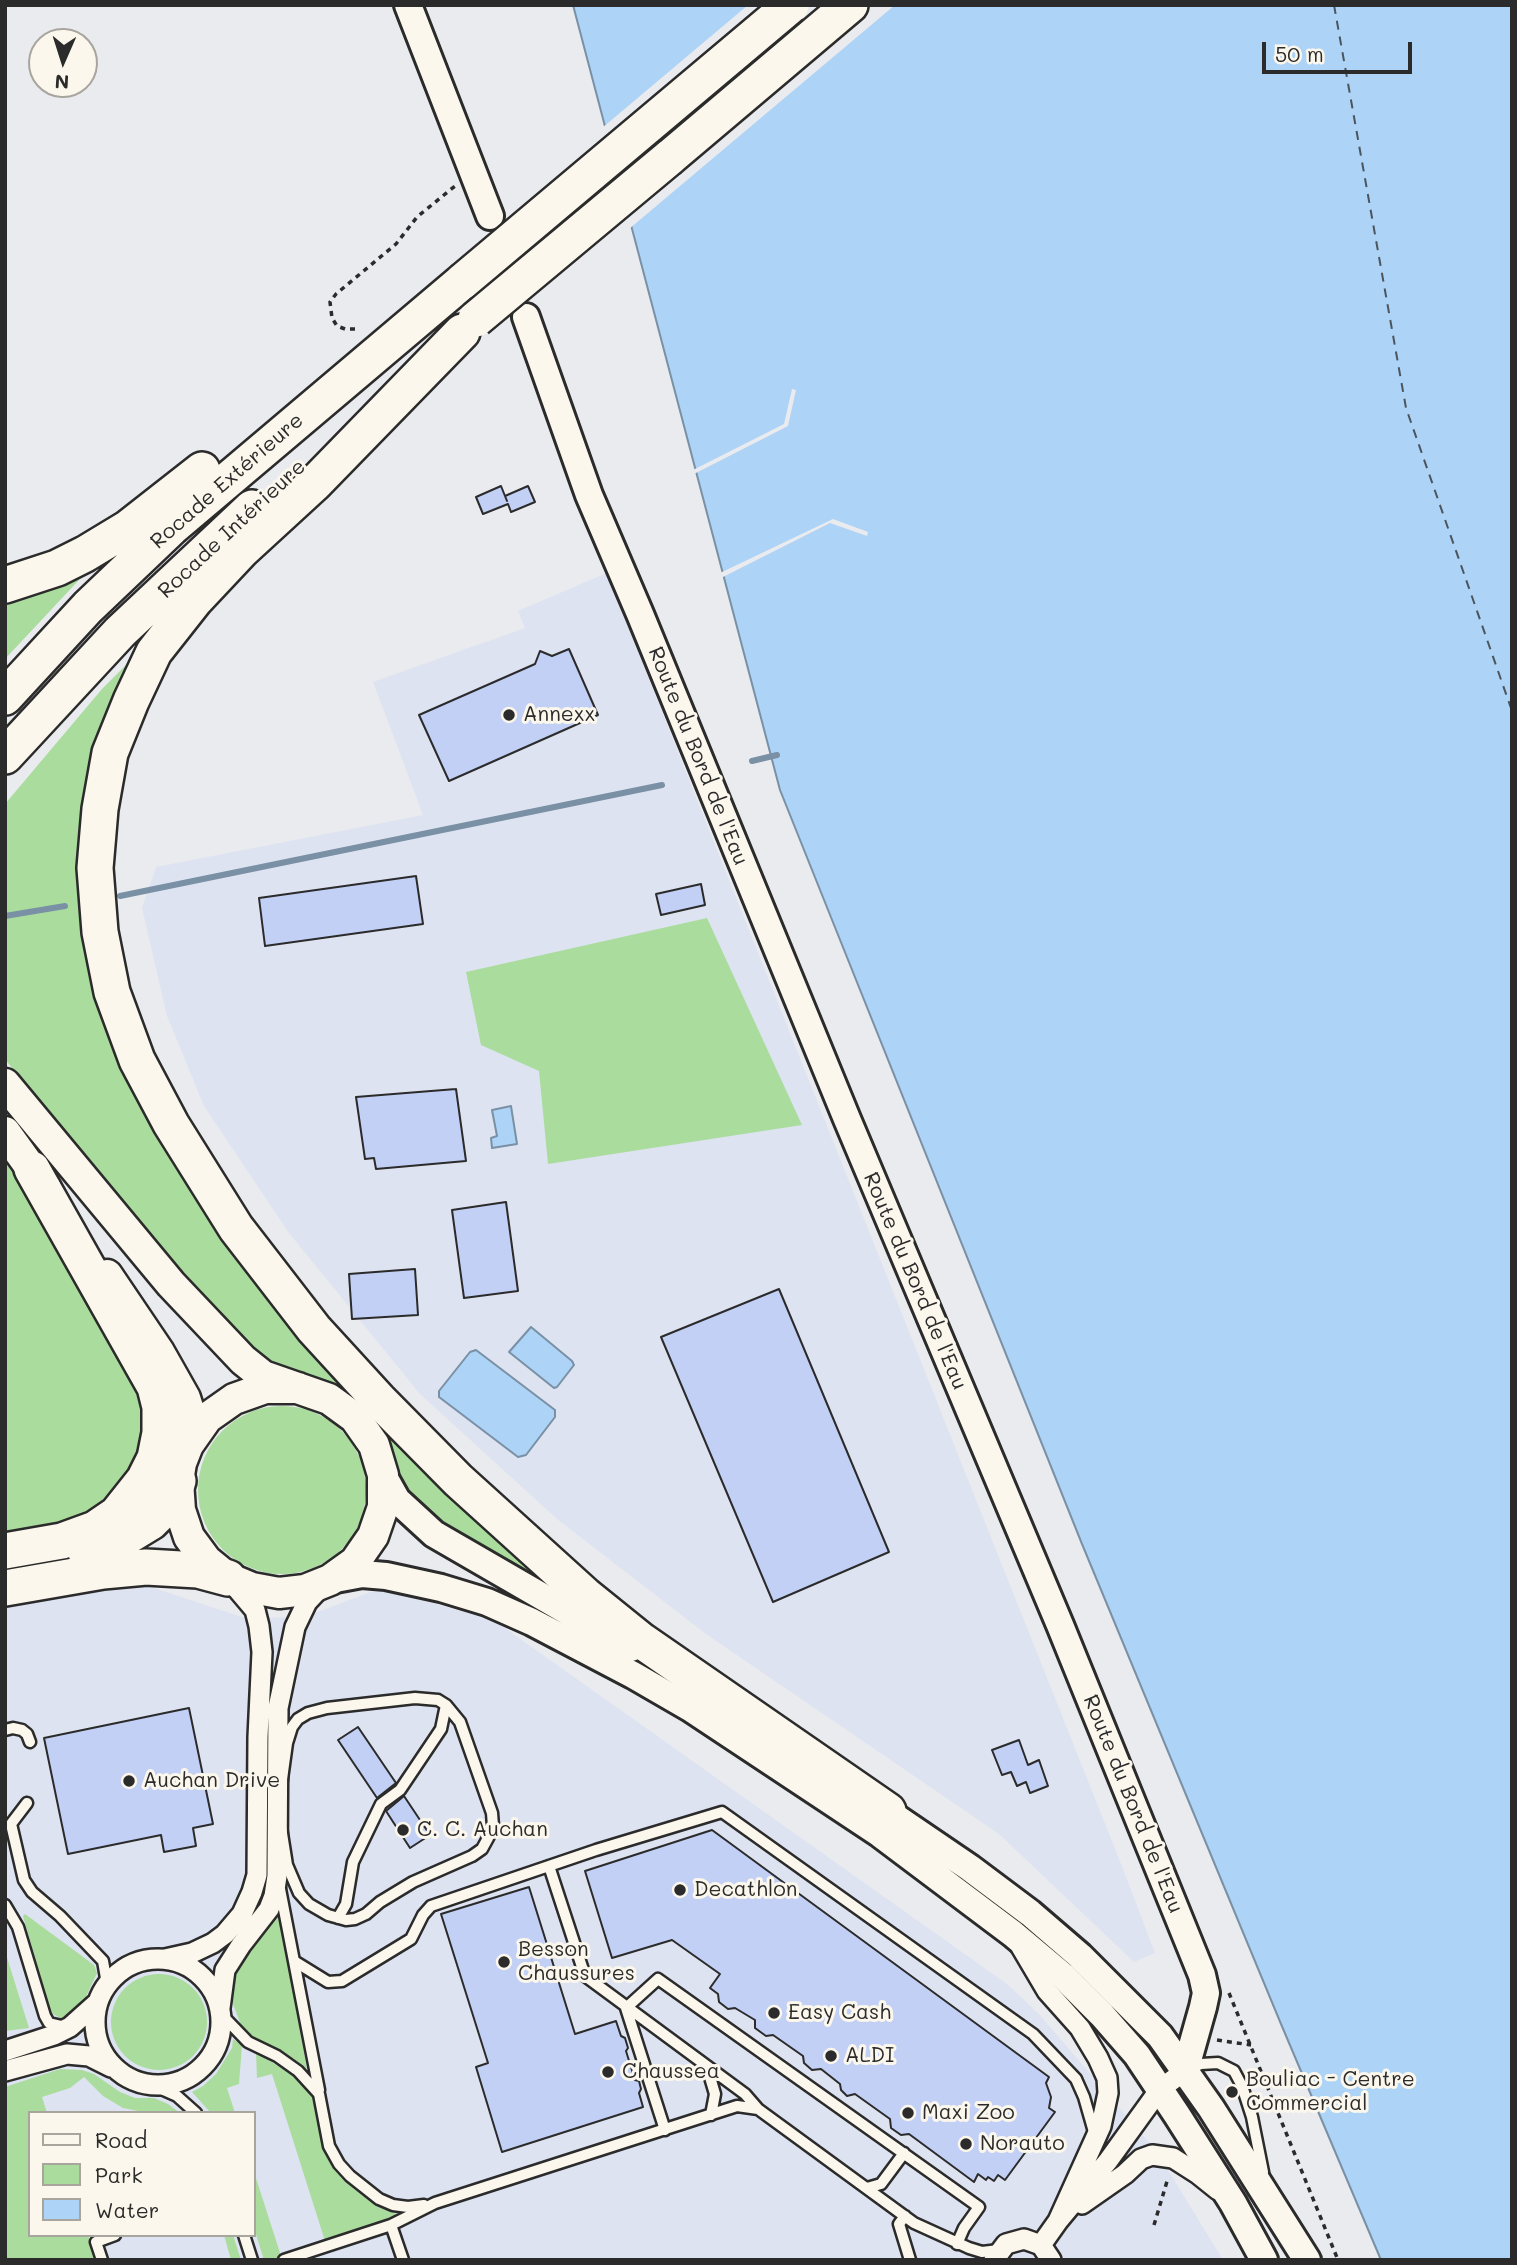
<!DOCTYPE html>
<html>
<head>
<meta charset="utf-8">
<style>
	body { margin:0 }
	#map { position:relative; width:1517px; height:2265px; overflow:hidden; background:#eaebef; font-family:Mali,sans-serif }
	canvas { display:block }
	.frame { position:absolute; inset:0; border:7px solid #2b2b2b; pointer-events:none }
	.legend { position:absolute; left:28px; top:2111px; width:228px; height:126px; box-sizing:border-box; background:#fbf7ec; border:2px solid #a8a59f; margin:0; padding:9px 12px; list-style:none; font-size:21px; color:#2b2b2b }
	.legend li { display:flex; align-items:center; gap:14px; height:35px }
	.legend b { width:35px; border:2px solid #a8a59f }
	.north { position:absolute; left:28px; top:28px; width:70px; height:70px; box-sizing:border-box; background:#fbf7ec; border:2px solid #a8a59f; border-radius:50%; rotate:183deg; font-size:19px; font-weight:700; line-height:28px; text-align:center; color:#2b2b2b }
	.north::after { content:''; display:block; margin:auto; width:24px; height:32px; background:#2b2b2b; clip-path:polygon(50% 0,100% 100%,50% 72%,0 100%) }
	.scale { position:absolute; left:1262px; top:42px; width:150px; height:32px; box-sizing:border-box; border:4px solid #2b2b2b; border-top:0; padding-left:9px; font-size:21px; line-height:24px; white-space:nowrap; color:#2b2b2b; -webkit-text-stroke:5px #fbf7ec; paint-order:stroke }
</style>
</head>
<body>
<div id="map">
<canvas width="1517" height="2265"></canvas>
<div class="frame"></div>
<ul class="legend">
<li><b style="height:9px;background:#fbf7ec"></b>Road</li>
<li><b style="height:19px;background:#aadc9d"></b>Park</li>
<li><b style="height:19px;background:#add3f6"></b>Water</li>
</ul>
<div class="north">N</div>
<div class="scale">50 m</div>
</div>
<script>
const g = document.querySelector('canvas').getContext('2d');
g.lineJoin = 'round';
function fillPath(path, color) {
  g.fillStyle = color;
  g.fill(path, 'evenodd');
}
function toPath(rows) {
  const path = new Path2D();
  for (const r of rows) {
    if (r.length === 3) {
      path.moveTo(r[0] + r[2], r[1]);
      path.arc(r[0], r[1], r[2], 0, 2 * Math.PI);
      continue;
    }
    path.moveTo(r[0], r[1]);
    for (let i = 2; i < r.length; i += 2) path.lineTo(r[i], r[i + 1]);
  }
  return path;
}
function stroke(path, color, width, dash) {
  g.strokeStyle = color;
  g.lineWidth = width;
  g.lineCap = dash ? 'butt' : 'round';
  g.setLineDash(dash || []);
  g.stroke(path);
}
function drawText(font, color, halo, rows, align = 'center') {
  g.font = font + ' Mali,sans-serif';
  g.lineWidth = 6;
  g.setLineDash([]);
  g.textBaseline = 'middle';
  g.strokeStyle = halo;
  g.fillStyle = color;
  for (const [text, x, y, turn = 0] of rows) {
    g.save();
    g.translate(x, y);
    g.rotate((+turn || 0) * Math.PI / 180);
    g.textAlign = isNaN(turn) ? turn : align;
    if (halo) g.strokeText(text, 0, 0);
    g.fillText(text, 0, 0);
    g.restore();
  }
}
fillPath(toPath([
	[609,572,625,619,1116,1851,1155,1953,1134,1962,999,1834,706,1634,557,1519,420,1394,289,1233,204,1106,167,1016,142,908,156,867,423,815,373,682,525,628,518,611],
	[148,1586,248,1619,307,1616,381,1588,495,1621,1007,1984,1040,2015,1157,2152,1223,2260,5,2260,5,1603],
	[30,2113,254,2113,254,2235,30,2235]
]), '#dee3f1');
fillPath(toPath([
	[93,565,5,659,5,599],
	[145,649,86,891,208,1203,576,1601,427,1517,398,1480,394,1456,384,1430,366,1407,339,1386,310,1376,279,1372,263,1362,177,1272,64,1135,5,1059,5,804,102,689,132,659],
	[707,918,802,1125,548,1164,539,1071,481,1045,466,972],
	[5,1161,20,1181,153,1399,145,1461,101,1516,5,1539],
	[282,1490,84],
	[279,1910,307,2070,292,2058,252,2037,242,2028,230,1996,234,1968],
	[25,1914,94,1965,97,1973,79,2012,64,2020,51,2013,23,1916],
	[5,1951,29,2028,5,2031],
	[159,2022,48],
	[233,2039,242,2045,239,2084,227,2088,235,2113,211,2113,192,2092,203,2086,216,2074,232,2048],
	[256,2053,289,2072,308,2090,313,2098,323,2149,331,2164,354,2189,378,2207,395,2213,396,2219,325,2241,272,2074,257,2078],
	[60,2069,82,2070,94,2074,120,2092,135,2098,154,2098,168,2104,180,2113,143,2112,123,2108,103,2096,84,2077,70,2088,42,2097,47,2113,30,2113,30,2235,88,2235,97,2260,5,2260,5,2087],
	[254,2172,281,2256,277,2260,264,2260,254,2228],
	[224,2235,233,2235,241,2260,231,2260]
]), '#aadc9d');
const water = toPath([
	[573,5,1512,5,1512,2260,1381,2260,1281,2024,1082,1544,780,790,573,5],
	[511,1106,517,1144,492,1148,491,1138,497,1136,492,1110,511,1106],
	[531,1327,572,1361,574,1365,557,1387,554,1388,509,1352,531,1327],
	[476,1350,555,1410,555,1417,526,1455,518,1457,439,1397,439,1391,470,1352,476,1350]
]);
fillPath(water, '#add3f6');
stroke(water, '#7990a5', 2);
fillPath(toPath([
	[748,5,895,5,629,229,602,128],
	[792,389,796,390,788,426,694,474,693,470,784,424],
	[833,519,868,532,867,536,830,523,721,578,720,573]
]), '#eaebef');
stroke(toPath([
	[752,761,777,755],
	[120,896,662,785],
	[5,916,65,906]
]), '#7990a5', 6);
stroke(toPath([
	[1334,5,1406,408,1512,711]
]), '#4c555e', 2, [9, 7]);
const building = toPath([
	[501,486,507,501,505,496,528,486,535,502,511,512,508,504,483,514,476,497,501,486],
	[569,649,598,715,449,781,419,715,535,664,540,651,552,656,569,649],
	[416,876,423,924,265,946,259,898,416,876],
	[701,884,705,905,661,915,656,894,701,884],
	[456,1089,466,1161,376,1169,374,1158,365,1159,356,1097,456,1089],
	[506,1202,518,1291,464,1298,452,1210,506,1202],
	[415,1269,418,1315,352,1319,349,1274,415,1269],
	[779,1289,889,1552,773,1602,661,1337,779,1289],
	[189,1708,213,1824,193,1828,196,1846,164,1852,161,1835,68,1854,44,1738,189,1708],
	[358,1727,396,1783,377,1798,338,1740,358,1727],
	[1019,1740,1028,1765,1039,1760,1048,1786,1030,1793,1026,1782,1017,1786,1011,1772,1002,1775,992,1750,1019,1740],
	[404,1796,430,1835,410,1848,386,1811,404,1796],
	[712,1830,1049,2077,1046,2083,1051,2097,1049,2108,1055,2112,1005,2180,998,2175,994,2181,988,2177,986,2180,978,2174,974,2182,909,2134,901,2135,891,2128,890,2119,855,2094,847,2096,841,2090,840,2084,821,2069,812,2070,804,2063,803,2056,773,2035,766,2036,755,2028,755,2020,735,2008,728,2009,719,2002,718,1994,710,1988,720,1974,672,1940,612,1958,585,1871,712,1830],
	[529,1887,575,2034,616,2021,621,2036,625,2038,628,2048,626,2051,635,2080,639,2081,641,2089,639,2093,643,2107,502,2152,476,2067,488,2063,441,1914,529,1887]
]);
fillPath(building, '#c2d0f6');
stroke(building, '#2b2b2b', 2);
const lane = toPath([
	[415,1698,438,1700,446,1705,460,1722,492,1813,493,1826,488,1838,482,1849,472,1856,413,1882,380,1902,366,1914,355,1919,346,1920,328,1915,309,1904,299,1893,287,1865,278,1808,287,1743,292,1727,298,1719,308,1713,327,1708,415,1698],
	[5,1730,13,1728,22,1730,27,1734,30,1742],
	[27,1803,11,1824,24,1880,32,1892,60,1916,103,1961,107,1984],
	[549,1866,585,1976,745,2094,758,2109],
	[280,1889,319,2090],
	[5,1905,18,1927,45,2016,49,2023,66,2027],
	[338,1918,346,1904,353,1862,381,1804,400,1790,441,1729,446,1705],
	[294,1961,328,1982,342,1981,411,1939,423,1915,431,1906,596,1850,722,1812,1033,2034,1076,2079,1084,2097,1094,2132],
	[221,2014,248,2042,277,2056,298,2071,319,2094,329,2146,339,2164,350,2176,379,2199,393,2205,408,2207,424,2205],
	[707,2067,715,2094,711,2115],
	[1190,2068,1201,2064,1218,2063,1234,2071,1242,2086,1252,2117,1263,2172],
	[152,2085,177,2096,196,2113],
	[665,2130,626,2008,658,1979,979,2207,964,2228,957,2244],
	[867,2188,881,2184,904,2153],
	[905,2216,899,2224,910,2260],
	[391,2225,403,2260],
	[244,2235,252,2260],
	[102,2260,96,2242,115,2235],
	[284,2260,391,2225,435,2203,737,2106,758,2109,914,2223,969,2248,982,2252,999,2250]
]);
const street = toPath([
	[1021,1947,1047,1991,1080,2028,1098,2058,1107,2078,1108,2093,1101,2126,1058,2221],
	[165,1959,192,1953,213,1943,225,1934,242,1914,252,1892,257,1875,258,1737,262,1652,259,1626,255,1610,233,1584],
	[158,2022,63],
	[220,2008,225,1970,241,1945,269,1909,274,1896,277,1876,278,1708,295,1627,307,1602,321,1587],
	[5,2051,54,2035,70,2027,98,2002],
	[5,2071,67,2054,89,2056,111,2067],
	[1082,2204,1125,2174,1141,2159,1152,2155,1173,2158,1198,2174,1218,2190],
	[1041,2245,1058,2221,1108,2161,1160,2089,1185,2071],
	[994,2260,1006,2244,1024,2239,1041,2245,1051,2260]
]);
const secondary = toPath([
	[408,5,490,216],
	[526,317,589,495,640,614,847,1119,1060,1625,1202,1975,1206,1993,1203,2007,1185,2071],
	[383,1475,397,1500,434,1534,631,1648],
	[330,1580,362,1574,386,1576,441,1588,487,1602,532,1622,633,1675,690,1708,880,1834,1013,1934,1063,1976,1102,2015,1137,2055,1177,2115,1233,2203,1264,2260],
	[873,1802,970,1868,1030,1913,1080,1956,1160,2036,1211,2108,1307,2260]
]);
const primary = toPath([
	[5,1084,171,1284,243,1360,263,1376,329,1399,355,1418,374,1445,383,1475,383,1507,373,1536,355,1562,330,1580,305,1590,279,1593,252,1588,228,1578,206,1560,189,1537,180,1510,178,1481,181,1463,188,1445,207,1418,234,1399,265,1388,298,1388],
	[5,1132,46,1189],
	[107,1275,159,1352,185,1398,191,1417,188,1445]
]);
const highway = toPath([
	[669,158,850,5],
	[462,332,315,483,242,550,195,600,154,652,131,701,110,753,100,809,95,868,100,932,112,992,137,1060,171,1124,236,1228,314,1329,379,1400,458,1480,585,1595,642,1641,888,1811],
	[5,585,57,568,85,554,128,528,202,470],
	[5,697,88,607,171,528,463,281],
	[5,756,120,632,252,508],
	[85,1550,128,1536,151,1522,168,1505,178,1481],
	[5,1551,62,1541,95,1529,117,1514,144,1480,155,1458,160,1433,160,1407,155,1387,32,1169],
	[5,1588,103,1571,146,1567,198,1570,228,1578]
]);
stroke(lane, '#2b2b2b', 15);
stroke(street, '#2b2b2b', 24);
stroke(secondary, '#2b2b2b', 32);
stroke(primary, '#2b2b2b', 35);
stroke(highway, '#2b2b2b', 40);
stroke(toPath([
	[355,329,345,329,337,326,332,318,330,302,336,294,396,244,417,217,455,186],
	[1229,1993,1338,2260],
	[1217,2040,1251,2045],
	[1154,2225,1168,2178]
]), '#2b2b2b', 3.5, [5, 5]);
stroke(lane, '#fbf7ec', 10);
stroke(street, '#fbf7ec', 19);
stroke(secondary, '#fbf7ec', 26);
stroke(primary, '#fbf7ec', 30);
stroke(highway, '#fbf7ec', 35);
const highwayBridge = toPath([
	[463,281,791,5],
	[476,319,669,158]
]);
stroke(highwayBridge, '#2b2b2b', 40, []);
stroke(highwayBridge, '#fbf7ec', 35);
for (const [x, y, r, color] of [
	[509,715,7,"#2b2b2b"],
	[129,1781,7,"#2b2b2b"],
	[403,1830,7,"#2b2b2b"],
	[680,1890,7,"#2b2b2b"],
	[504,1962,7,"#2b2b2b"],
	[774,2013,7,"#2b2b2b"],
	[831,2056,7,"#2b2b2b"],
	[608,2072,7,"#2b2b2b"],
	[1232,2092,7,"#2b2b2b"],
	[908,2113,7,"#2b2b2b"],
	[966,2144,7,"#2b2b2b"]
]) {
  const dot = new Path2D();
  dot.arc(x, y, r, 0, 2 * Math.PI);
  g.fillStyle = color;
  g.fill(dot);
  stroke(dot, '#fbf7ec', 2.5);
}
drawText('21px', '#2b2b2b', '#fbf7ec', [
	["Rocade Extérieure",227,481,-41],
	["Rocade Intérieure",232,529,-43],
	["Route du Bord de l'Eau",698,756,68],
	["Route du Bord de l'Eau",915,1281,67],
	["Route du Bord de l'Eau",1133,1804,68]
]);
drawText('21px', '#2b2b2b', '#fbf7ec', [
	["Annexx",523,715],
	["Auchan Drive",143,1781],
	["C. C. Auchan",417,1830],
	["Decathlon",694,1890],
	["Besson",518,1950],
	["Chaussures",518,1974],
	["Easy Cash",788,2013],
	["ALDI",845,2056],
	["Chaussea",622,2072],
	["Bouliac - Centre",1246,2080],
	["Commercial",1246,2104],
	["Maxi Zoo",922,2113],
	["Norauto",980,2144]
], 'left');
</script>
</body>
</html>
